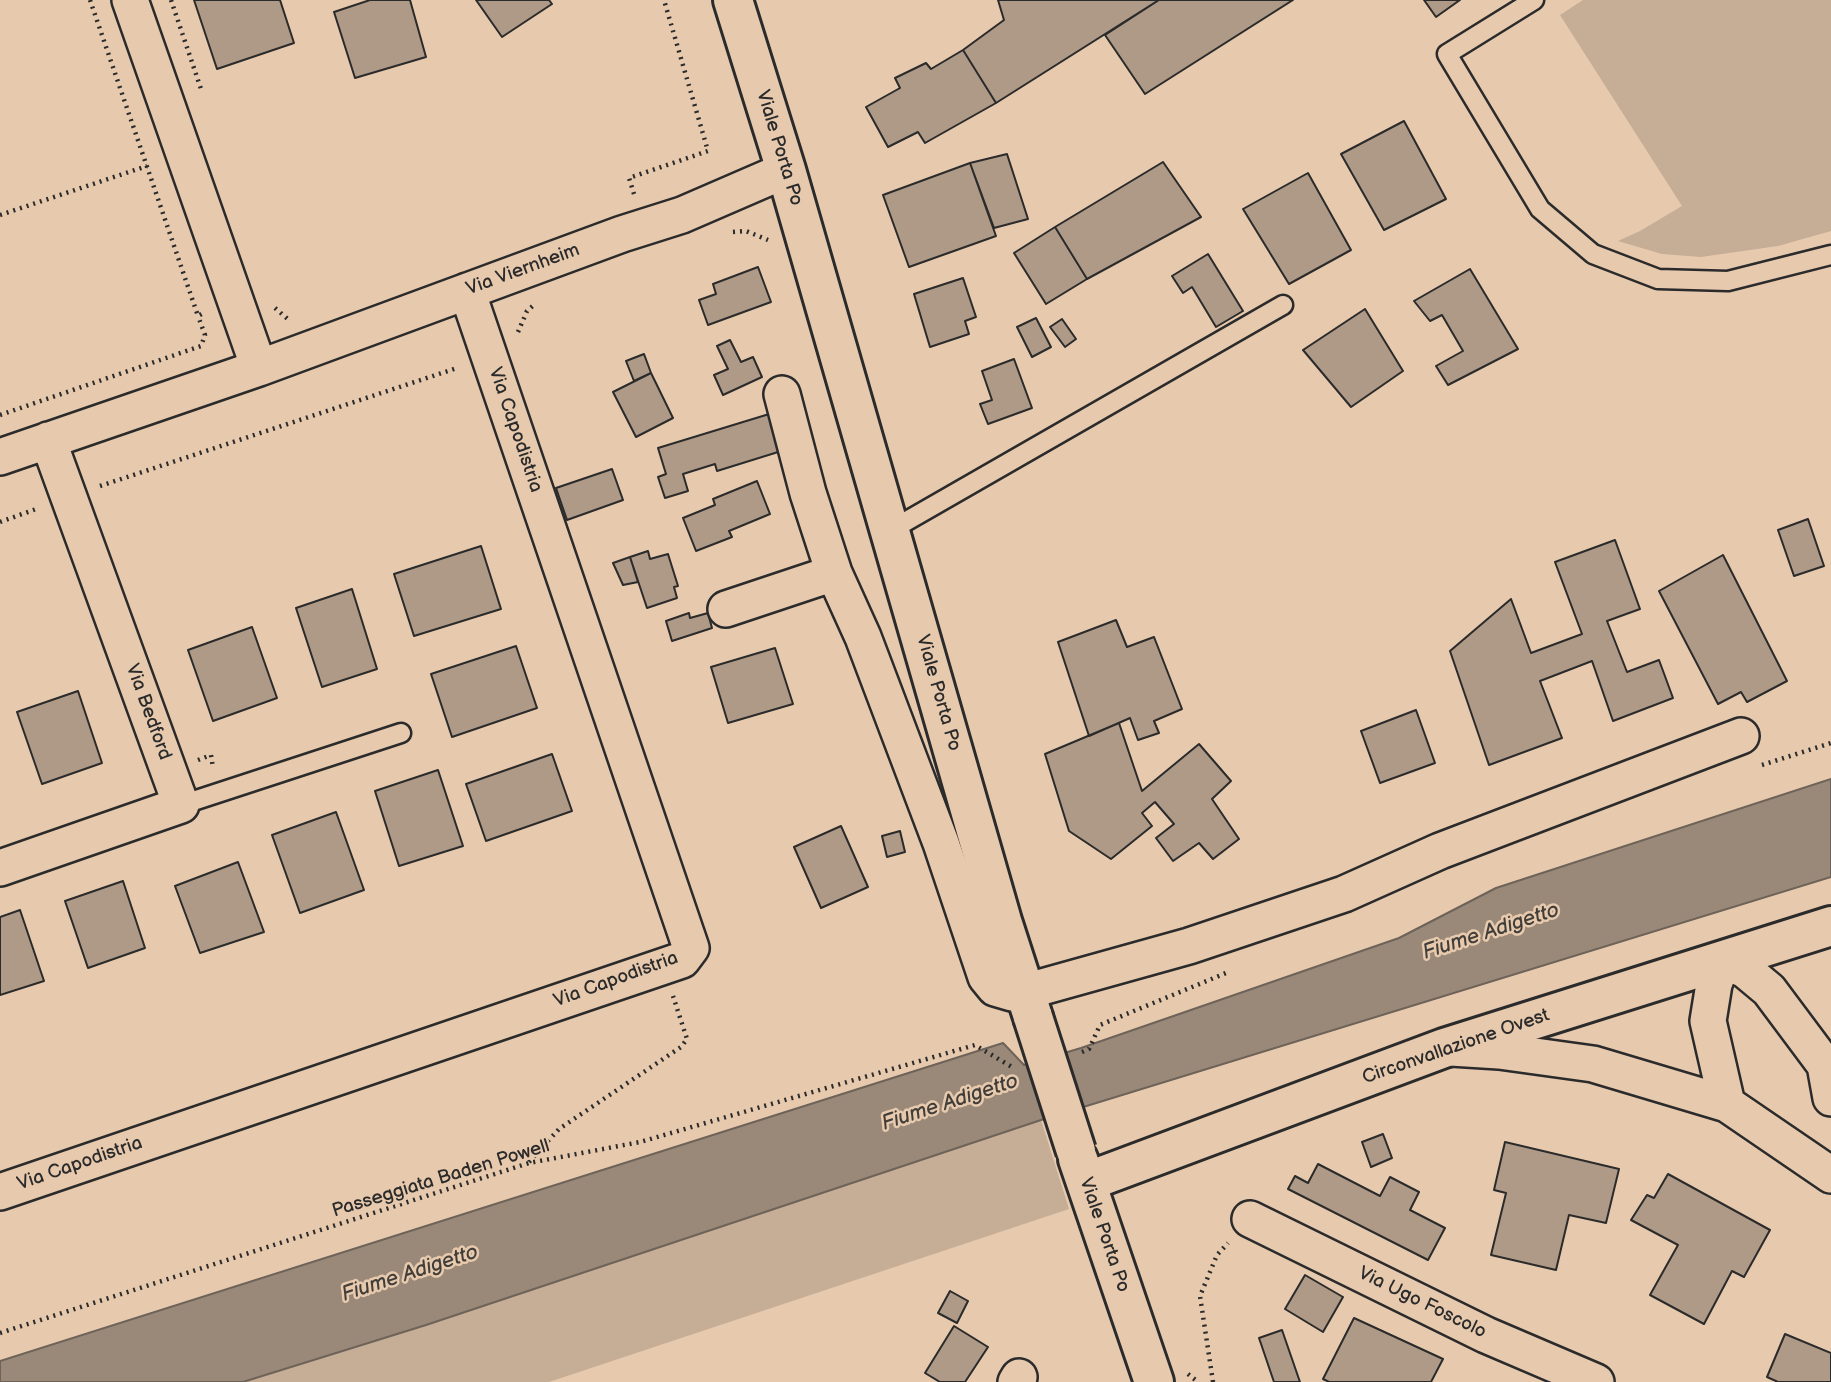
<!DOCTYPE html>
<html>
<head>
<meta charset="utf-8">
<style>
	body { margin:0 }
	canvas { display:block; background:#e7c9ad }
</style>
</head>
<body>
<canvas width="1831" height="1382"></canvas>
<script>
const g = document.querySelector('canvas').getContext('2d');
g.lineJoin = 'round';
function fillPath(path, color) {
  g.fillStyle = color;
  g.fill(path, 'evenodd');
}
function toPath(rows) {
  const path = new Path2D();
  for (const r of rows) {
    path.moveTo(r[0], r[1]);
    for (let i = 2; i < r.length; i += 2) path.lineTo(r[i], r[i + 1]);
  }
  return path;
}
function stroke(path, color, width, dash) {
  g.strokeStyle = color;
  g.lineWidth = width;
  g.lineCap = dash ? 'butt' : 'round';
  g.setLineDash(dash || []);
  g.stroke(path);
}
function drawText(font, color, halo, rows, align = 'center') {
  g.font = font + ' "Balsamiq Sans",sans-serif';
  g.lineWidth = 5;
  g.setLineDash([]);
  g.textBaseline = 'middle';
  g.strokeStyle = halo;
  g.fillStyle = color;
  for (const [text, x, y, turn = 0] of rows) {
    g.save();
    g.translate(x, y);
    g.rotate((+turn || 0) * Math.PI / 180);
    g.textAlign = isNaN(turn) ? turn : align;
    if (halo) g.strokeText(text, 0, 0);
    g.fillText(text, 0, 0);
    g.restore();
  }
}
fillPath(toPath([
	[1583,0,1831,0,1831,231,1778,246,1701,257,1662,254,1618,241,1640,231,1682,206,1560,15],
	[1041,1120,1069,1209,549,1382,243,1382,426,1325]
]), '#c5ad96');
const water = toPath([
	[1831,779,1831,877,1041,1120,426,1325,243,1382,0,1382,0,1361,1003,1043,1024,1065,1081,1048,1399,938,1496,888,1831,779]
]);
fillPath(water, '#9a8978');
stroke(water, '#6e6359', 2);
const building = toPath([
	[194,0,280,0,294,43,217,69,194,0],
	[370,0,410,0,426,57,355,78,334,12,370,0],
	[476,0,549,0,552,4,502,37,476,0],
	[998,0,1159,0,996,103,963,50,1004,20,998,0],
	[1159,0,1293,0,1145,94,1105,35,1159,0],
	[1424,0,1460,0,1436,17,1424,0],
	[963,50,996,103,925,143,918,132,888,147,866,107,900,88,895,78,926,63,931,69,963,50],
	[1404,121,1446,199,1384,230,1341,154,1404,121],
	[1007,154,1028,219,994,228,970,163,1007,154],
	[1163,162,1201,217,1087,279,1055,227,1163,162],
	[970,163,996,236,909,267,883,195,970,163],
	[1308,173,1351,250,1289,284,1243,209,1308,173],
	[1055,227,1087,279,1046,304,1014,253,1055,227],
	[1208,254,1243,311,1216,327,1192,287,1183,293,1172,276,1208,254],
	[758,267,771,302,708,325,699,300,716,294,713,284,758,267],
	[1470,269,1518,349,1448,385,1436,366,1463,351,1442,315,1430,321,1414,301,1470,269],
	[963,278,976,317,965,321,969,334,930,347,914,294,963,278],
	[1365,309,1403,371,1351,407,1303,350,1365,309],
	[1036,318,1051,347,1032,357,1017,327,1036,318],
	[1062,319,1076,339,1065,347,1050,327,1062,319],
	[730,340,741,362,753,357,762,377,723,395,714,375,728,369,717,346,730,340],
	[644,354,651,373,634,381,626,361,644,354],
	[1014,359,1032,408,988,424,980,404,992,400,982,371,1014,359],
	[651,373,673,418,636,437,613,392,651,373],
	[779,411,791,448,717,471,715,464,683,474,688,491,665,498,658,477,666,474,658,448,779,411],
	[612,469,623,500,567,520,556,488,612,469],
	[757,481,770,514,729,531,732,537,696,551,683,518,715,505,713,499,757,481],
	[1808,519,1824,566,1794,576,1778,530,1808,519],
	[1615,540,1640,609,1607,621,1627,672,1659,660,1673,698,1613,721,1592,661,1540,681,1562,738,1489,765,1450,651,1511,599,1531,653,1582,634,1555,562,1615,540],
	[481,546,501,609,414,636,394,574,481,546],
	[648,551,650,559,668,554,678,586,674,587,677,598,647,608,630,557,648,551],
	[1723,555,1787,681,1747,702,1741,692,1718,704,1659,591,1723,555],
	[630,557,638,582,623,585,613,563,630,557],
	[352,589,377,669,322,687,296,608,352,589],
	[689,613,690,618,708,613,712,628,672,641,666,621,689,613],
	[1116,620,1127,647,1154,637,1182,709,1154,721,1159,733,1138,740,1130,718,1089,736,1058,642,1116,620],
	[252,627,277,698,213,721,188,650,252,627],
	[516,646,537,708,452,737,431,674,516,646],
	[775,648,793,704,728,723,711,667,775,648],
	[78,691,102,763,42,784,17,712,78,691],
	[1416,710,1435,763,1380,783,1361,731,1416,710],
	[1119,723,1142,791,1199,744,1231,781,1212,799,1239,839,1213,859,1199,843,1173,861,1156,838,1174,824,1155,802,1142,813,1152,826,1111,859,1069,831,1045,754,1119,723],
	[552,754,572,811,486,841,466,784,552,754],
	[438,770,463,846,399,866,375,791,438,770],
	[336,812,364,890,300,913,272,835,336,812],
	[841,826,868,887,821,908,794,847,841,826],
	[900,831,905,852,887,857,882,836,900,831],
	[238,862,264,932,200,953,175,886,238,862],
	[123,881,145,948,88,968,65,901,123,881],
	[20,910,44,981,0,995,0,917,20,910],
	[1383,1134,1392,1158,1371,1167,1362,1142,1383,1134],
	[1505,1142,1619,1169,1606,1223,1569,1215,1556,1270,1491,1255,1506,1193,1494,1190,1505,1142],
	[1318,1164,1380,1196,1390,1177,1419,1192,1410,1210,1445,1228,1428,1260,1288,1189,1295,1176,1308,1183,1318,1164],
	[1668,1174,1770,1230,1744,1277,1732,1271,1704,1324,1650,1295,1678,1245,1631,1220,1647,1195,1654,1198,1668,1174],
	[1305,1275,1343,1297,1323,1332,1285,1309,1305,1275],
	[950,1291,968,1301,957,1323,938,1313,950,1291],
	[1354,1318,1443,1359,1431,1382,1329,1382,1323,1379,1354,1318],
	[954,1326,988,1347,965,1382,940,1382,925,1373,954,1326],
	[1282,1330,1300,1382,1274,1382,1259,1338,1282,1330],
	[1785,1334,1831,1353,1831,1382,1778,1382,1767,1377,1785,1334]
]);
fillPath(building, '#af9a87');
stroke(building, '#2b2b2b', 2);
const lane = toPath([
	[1534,0,1447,54,1540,209,1593,254,1658,279,1728,281,1831,255],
	[891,530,1283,305],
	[181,805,401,733]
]);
const street = toPath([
	[130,0,259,368],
	[782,394,808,493,834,573,863,637,941,843,986,977,995,988,1012,993,1024,992,1189,946,1344,894,1440,851,1741,736],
	[0,457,259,368,622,234,682,215,786,170],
	[726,609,834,573],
	[0,868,181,805,48,440],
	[1451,1048,1499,1051,1593,1064,1727,1104,1831,1175],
	[1727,1104,1708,1021,1714,984,1723,960,1745,970,1769,990,1825,1065,1831,1098],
	[0,1192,682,960,691,948,467,291],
	[1250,1219,1486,1335,1596,1382],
	[1016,1382,1019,1377]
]);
const secondary = toPath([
	[733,0,786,170,1002,921,1033,1017],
	[1078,1159,1154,1382],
	[1086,1182,1444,1048,1831,926]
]);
stroke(lane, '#2b2b2b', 23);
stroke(street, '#2b2b2b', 40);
stroke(secondary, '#2b2b2b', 44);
stroke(toPath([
	[90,0,198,316,205,312],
	[171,0,201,89],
	[634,194,629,178,708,151,664,0],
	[0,215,147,166],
	[733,232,746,231,768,240],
	[275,308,290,321],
	[518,332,527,311,535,304],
	[0,415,201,346,205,335,198,316],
	[100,486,457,368],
	[0,522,39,508],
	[198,760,211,755,213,768],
	[1762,765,1831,743],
	[1082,1052,1089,1049,1100,1025,1226,973],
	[529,1162,559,1129,681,1047,687,1039,673,996],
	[0,1333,529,1163,640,1142,975,1045,1012,1067],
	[1188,1374,1198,1382],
	[1213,1382,1200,1296,1217,1255,1228,1243]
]), '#2b2b2b', 4.5, [2, 5]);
stroke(lane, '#e7c9ad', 18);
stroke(street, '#e7c9ad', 35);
stroke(secondary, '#e7c9ad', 38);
const secondaryBridge = toPath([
	[1033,1017,1076,1151]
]);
stroke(secondaryBridge, '#2b2b2b', 44, []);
stroke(secondaryBridge, '#e7c9ad', 38);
drawText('19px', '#2b2b2b', '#e7c9ad', [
	["Viale Porta Po",779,148,73],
	["Via Viernheim",523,270,-20],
	["Via Capodistria",515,430,71],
	["Viale Porta Po",938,693,74],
	["Via Bedford",148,712,70],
	["Via Capodistria",616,980,-20],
	["Circonvallazione Ovest",1456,1047,-19],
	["Via Capodistria",80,1164,-19],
	["Passeggiata Baden Powell",441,1179,-17],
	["Viale Porta Po",1104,1235,71],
	["Via Ugo Foscolo",1422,1303,26]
]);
drawText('italic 21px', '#413e3a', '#e7c9ad', [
	["Fiume Adigetto",1491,932,-18],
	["Fiume Adigetto",950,1103,-18],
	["Fiume Adigetto",410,1274,-18]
]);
</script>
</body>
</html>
